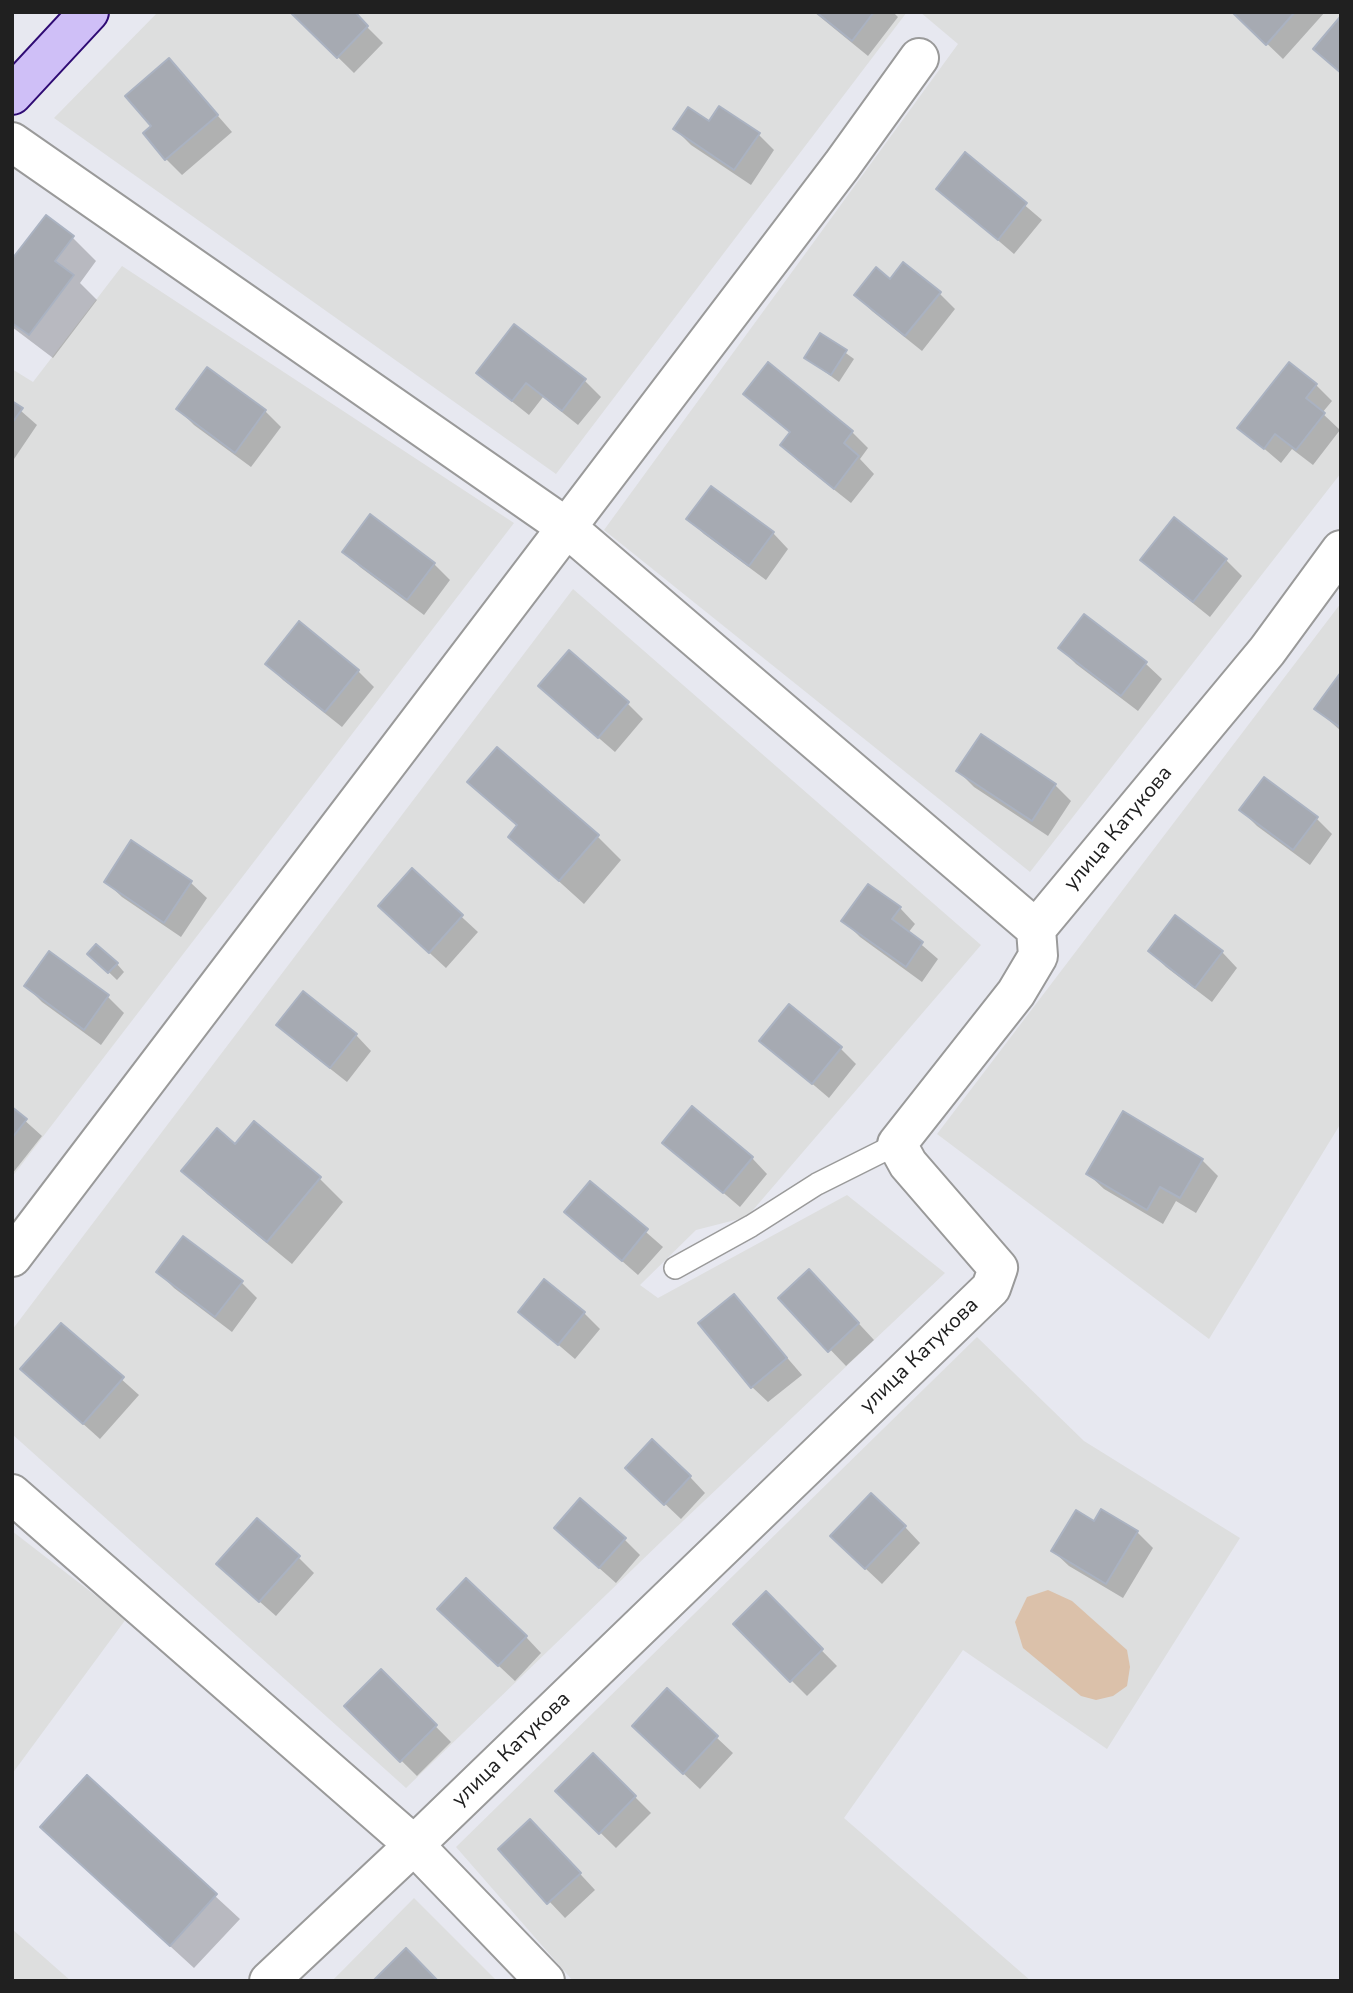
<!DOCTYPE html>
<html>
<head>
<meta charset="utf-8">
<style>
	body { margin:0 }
	#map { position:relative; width:1353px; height:1993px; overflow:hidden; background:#e7e8f0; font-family:"Nunito Sans",sans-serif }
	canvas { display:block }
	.frame { position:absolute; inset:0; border:14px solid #202020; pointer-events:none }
</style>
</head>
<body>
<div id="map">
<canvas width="1353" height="1993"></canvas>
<div class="frame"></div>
</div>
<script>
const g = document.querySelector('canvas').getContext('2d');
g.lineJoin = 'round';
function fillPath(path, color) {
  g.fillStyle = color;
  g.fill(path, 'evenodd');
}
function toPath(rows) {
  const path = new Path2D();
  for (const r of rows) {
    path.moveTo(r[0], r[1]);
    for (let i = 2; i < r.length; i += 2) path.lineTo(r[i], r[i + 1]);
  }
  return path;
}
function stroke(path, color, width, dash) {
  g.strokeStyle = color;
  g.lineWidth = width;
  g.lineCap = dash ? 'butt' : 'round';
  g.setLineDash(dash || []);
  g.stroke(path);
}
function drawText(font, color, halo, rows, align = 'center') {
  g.font = font + ' "Nunito Sans",sans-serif';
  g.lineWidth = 5;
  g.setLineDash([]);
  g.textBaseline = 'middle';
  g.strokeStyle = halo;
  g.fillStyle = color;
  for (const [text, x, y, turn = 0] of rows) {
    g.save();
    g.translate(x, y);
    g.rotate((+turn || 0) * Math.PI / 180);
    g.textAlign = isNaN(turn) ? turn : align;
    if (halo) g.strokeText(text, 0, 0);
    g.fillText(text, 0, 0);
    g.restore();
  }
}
fillPath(toPath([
	[158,12,907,12,556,474,54,118],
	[920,12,1341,12,1341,473,1030,872,604,530,958,44],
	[122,266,514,523,12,1177,12,369,33,382],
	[573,589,981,945,747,1217,696,1230,640,1285,658,1298,847,1195,945,1273,665,1538,406,1788,12,1434,12,1330],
	[1341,603,1341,1123,1209,1339,937,1134],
	[977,1337,1084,1441,1240,1538,1107,1749,963,1650,844,1818,1031,1981,573,1981,456,1847],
	[12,1531,126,1619,12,1774],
	[414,1898,497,1981,332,1981],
	[12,1929,71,1981,12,1981]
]), '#dddede');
fillPath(toPath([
	[1048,1590,1072,1601,1127,1650,1130,1667,1127,1686,1113,1696,1096,1700,1081,1696,1023,1648,1015,1622,1027,1597]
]), '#dbc1aa');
fillPath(toPath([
	[292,12,352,12,383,43,354,73],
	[814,12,893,12,898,17,868,56],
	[1234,12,1325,12,1283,59],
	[169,60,232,132,182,175,166,159,153,126],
	[709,123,758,134,774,150,751,185,691,145,675,129],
	[966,155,1042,220,1014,254,938,189],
	[72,237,96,261,80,283,97,300,53,358,12,327,12,262],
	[891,281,939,293,955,309,922,351,872,311,856,295],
	[514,326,585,381,601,397,578,425,543,397,529,415,495,388,479,372],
	[821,335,854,359,839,382,806,358],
	[768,365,852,432,868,448,860,459,874,474,851,503,798,461,782,445,791,434,745,394],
	[1316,385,1332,401,1322,413,1340,430,1313,465,1292,449,1281,463,1240,428],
	[12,403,37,425,12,462],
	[178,409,265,411,281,427,251,467,194,425],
	[688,519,773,533,788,549,766,580,704,534],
	[1174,520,1226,560,1242,576,1210,617,1159,576,1143,560],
	[344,551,434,564,450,580,424,615,360,567],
	[1085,616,1146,664,1162,679,1138,711,1076,664,1060,648],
	[268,664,358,671,374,687,342,727,283,680],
	[1341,675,1341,731,1316,709],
	[557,702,627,703,643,719,615,752],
	[958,771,1055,785,1071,801,1048,836,974,787],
	[470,782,597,836,621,860,584,904,510,837,518,827],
	[1241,810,1316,818,1332,834,1310,865,1257,826],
	[412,871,478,932,446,968,396,922],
	[106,882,191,883,207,898,181,937,122,897],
	[900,908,915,924,908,933,938,959,922,982,860,937,844,921],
	[1150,951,1222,952,1237,968,1212,1002,1166,967],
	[50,954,108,997,124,1013,101,1045,42,1002,26,986],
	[90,954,117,964,124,972,117,980],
	[279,1025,356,1035,371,1051,347,1082,295,1041],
	[761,1040,840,1048,856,1064,829,1098],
	[12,1109,42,1136,12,1174],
	[254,1124,320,1179,343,1202,292,1264,207,1194,184,1171,236,1146],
	[664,1142,752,1158,767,1174,740,1207],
	[1202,1160,1218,1176,1196,1213,1176,1201,1163,1224,1104,1189,1088,1174],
	[590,1183,663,1247,638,1275,566,1212],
	[158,1272,241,1282,257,1298,232,1332,174,1288],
	[825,1287,874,1340,846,1366,781,1298],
	[734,1296,802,1375,768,1402,752,1387],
	[520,1312,584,1313,600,1329,575,1359],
	[61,1325,139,1395,100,1439,22,1369],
	[690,1477,705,1493,681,1519,643,1483],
	[1094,1524,1137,1532,1153,1548,1123,1598,1069,1566,1053,1551],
	[905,1527,920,1543,882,1584,848,1552],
	[624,1539,640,1555,616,1583,572,1544],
	[298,1557,314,1573,276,1616,235,1580],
	[766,1594,837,1666,807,1696,735,1624],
	[455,1625,526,1637,541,1653,515,1681],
	[381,1671,451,1742,417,1776,346,1706],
	[667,1691,733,1753,700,1789,650,1742],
	[593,1755,651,1813,616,1848,558,1791],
	[87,1778,240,1919,194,1968,66,1851],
	[546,1837,595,1890,565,1918,500,1849]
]), '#0003');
const building = toPath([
	[290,12,355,12,368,26,337,58,290,12],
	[816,12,874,12,852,41,816,12],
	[1232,12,1295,12,1266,45,1232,12],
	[1340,17,1341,18,1341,73,1313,49,1340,17],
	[169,58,218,115,165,160,143,133,151,126,125,96,169,58],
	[719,106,760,133,734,170,673,129,688,107,709,121,719,106],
	[965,152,1027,203,998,240,936,189,965,152],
	[46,215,74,236,55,261,74,275,29,335,12,323,12,259,46,215],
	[903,262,941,292,905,336,854,295,876,267,890,279,903,262],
	[514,324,586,379,562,411,526,383,512,401,476,373,514,324],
	[820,333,847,350,831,375,804,358,820,333],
	[768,362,853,431,844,443,859,456,834,489,780,445,790,432,743,394,768,362],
	[1289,362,1317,384,1306,398,1325,413,1296,450,1275,434,1264,449,1237,428,1289,362],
	[207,367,266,410,235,453,176,409,207,367],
	[12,401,23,408,12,423,12,401],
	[711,486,774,532,749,566,686,519,711,486],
	[370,514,435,563,407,600,342,552,370,514],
	[1174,517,1227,559,1193,602,1140,560,1174,517],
	[1084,614,1147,662,1121,696,1058,648,1084,614],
	[299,621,359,670,325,712,265,664,299,621],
	[569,650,629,702,598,738,538,686,569,650],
	[1341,672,1341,728,1314,709,1341,672],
	[981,734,1056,784,1032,821,956,771,981,734],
	[497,747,599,835,559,881,508,837,517,825,467,782,497,747],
	[1264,777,1318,817,1293,850,1239,810,1264,777],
	[131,840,192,881,164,923,104,882,131,840],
	[412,868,463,915,429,953,378,906,412,868],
	[868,884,901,907,892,919,923,942,906,967,841,921,868,884],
	[1175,915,1223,951,1195,988,1148,951,1175,915],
	[96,944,118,963,108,973,87,954,96,944],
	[49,951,109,995,84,1030,24,986,49,951],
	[303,991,357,1034,330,1068,276,1025,303,991],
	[789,1004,842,1047,812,1084,759,1041,789,1004],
	[692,1106,753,1157,723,1193,662,1143,692,1106],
	[12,1107,27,1119,12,1138,12,1107],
	[1123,1111,1203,1159,1180,1198,1160,1187,1147,1210,1086,1174,1123,1111],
	[254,1121,321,1177,267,1242,181,1171,217,1128,235,1144,254,1121],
	[590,1181,648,1229,622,1261,564,1212,590,1181],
	[183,1236,243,1281,215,1317,156,1272,183,1236],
	[809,1269,859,1323,828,1352,778,1298,809,1269],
	[544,1279,585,1312,558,1345,518,1312,544,1279],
	[734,1294,787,1358,751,1388,698,1323,734,1294],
	[61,1323,124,1377,83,1424,20,1369,61,1323],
	[652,1439,691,1476,664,1505,625,1468,652,1439],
	[871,1493,906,1526,865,1569,830,1536,871,1493],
	[580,1498,626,1538,599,1568,554,1528,580,1498],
	[1101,1509,1138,1531,1106,1584,1051,1551,1076,1510,1094,1521,1101,1509],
	[257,1518,300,1556,259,1602,216,1564,257,1518],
	[466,1578,527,1636,498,1666,437,1609,466,1578],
	[766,1591,823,1649,790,1682,733,1624,766,1591],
	[381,1669,437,1725,400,1762,344,1706,381,1669],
	[667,1688,718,1736,683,1774,632,1726,667,1688],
	[593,1753,636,1796,599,1834,555,1791,593,1753],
	[87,1775,217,1894,170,1946,40,1827,87,1775],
	[530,1819,581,1873,547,1904,498,1849,530,1819],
	[406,1948,438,1981,373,1981,406,1948]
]);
fillPath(building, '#a6aab2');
stroke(building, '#aab2c1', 2);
const lane = toPath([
	[675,1268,751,1226,817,1184,897,1144]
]);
const street = toPath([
	[12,142,566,527,1036,929],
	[12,1257,842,165,919,58],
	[12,1494,414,1845,545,1981],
	[269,1981,414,1845,991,1288,998,1268,908,1164,897,1144,1016,993,1038,956,1036,929,1267,651,1341,550]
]);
const secondary = toPath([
	[12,95,89,12]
]);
stroke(lane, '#9a9a9a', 24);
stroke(street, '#9a9a9a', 42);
stroke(secondary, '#2f0b74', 42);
stroke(lane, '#fff', 21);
stroke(street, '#fff', 38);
stroke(secondary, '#cfbff7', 38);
drawText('21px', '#202020', '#fff', [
	["улица Катукова",1119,829,-50],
	["улица Катукова",920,1356,-44],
	["улица Катукова",512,1750,-44]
]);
</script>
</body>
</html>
